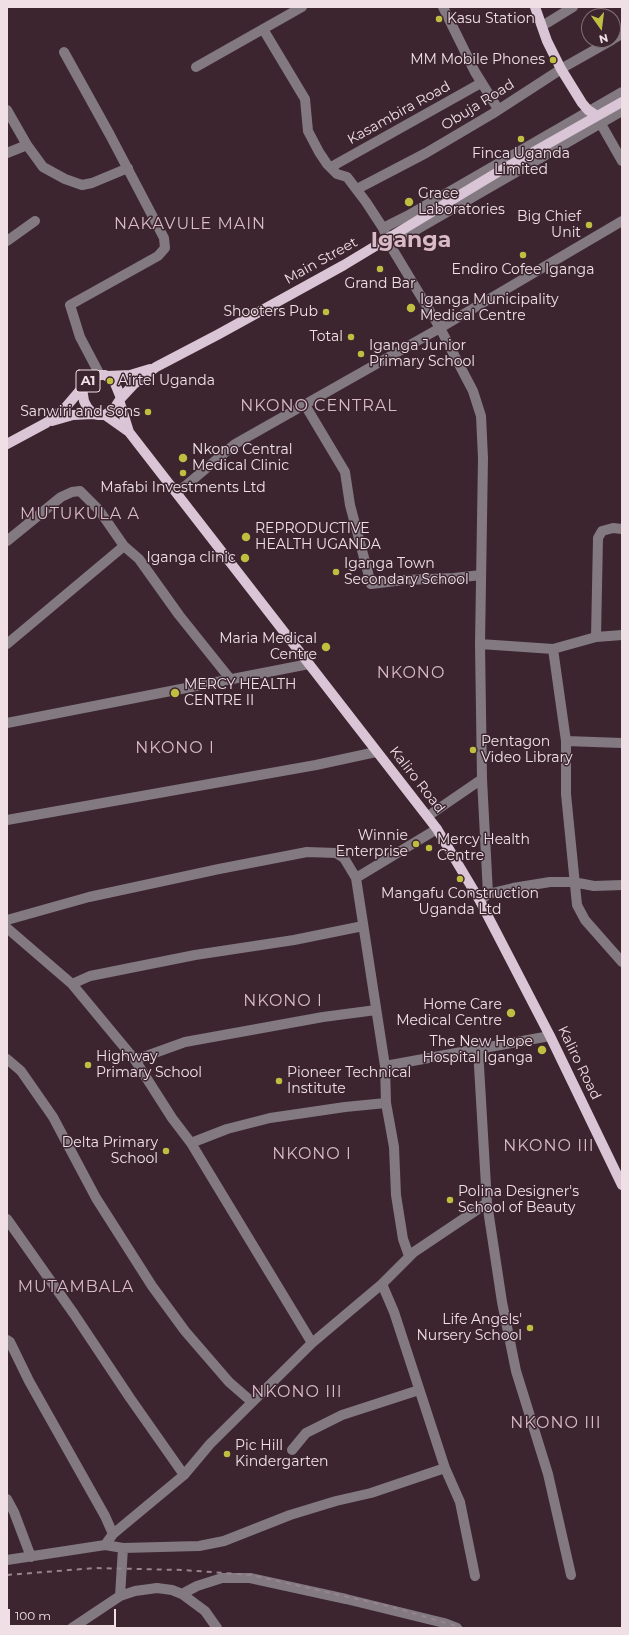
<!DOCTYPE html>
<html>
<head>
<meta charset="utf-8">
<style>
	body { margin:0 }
	#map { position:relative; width:629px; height:1635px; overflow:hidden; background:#3c252f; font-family:Montserrat,sans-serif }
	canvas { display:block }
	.frame { position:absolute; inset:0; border:8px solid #f0e0e6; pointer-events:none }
	.north { position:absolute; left:581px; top:8px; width:40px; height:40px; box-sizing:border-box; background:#3c252f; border:1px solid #847078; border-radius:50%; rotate:166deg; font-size:11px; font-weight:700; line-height:16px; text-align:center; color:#f0e0e6 }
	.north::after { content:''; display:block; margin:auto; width:14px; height:18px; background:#bfbe41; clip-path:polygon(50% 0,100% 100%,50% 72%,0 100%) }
	.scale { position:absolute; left:8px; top:1609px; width:108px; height:18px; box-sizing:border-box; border:2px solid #f0e0e6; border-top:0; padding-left:5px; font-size:12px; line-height:14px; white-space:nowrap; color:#f0e0e6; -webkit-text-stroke:3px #3c252f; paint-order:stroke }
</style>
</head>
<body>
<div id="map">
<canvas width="629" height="1635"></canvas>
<div class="frame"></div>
<div class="north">N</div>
<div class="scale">100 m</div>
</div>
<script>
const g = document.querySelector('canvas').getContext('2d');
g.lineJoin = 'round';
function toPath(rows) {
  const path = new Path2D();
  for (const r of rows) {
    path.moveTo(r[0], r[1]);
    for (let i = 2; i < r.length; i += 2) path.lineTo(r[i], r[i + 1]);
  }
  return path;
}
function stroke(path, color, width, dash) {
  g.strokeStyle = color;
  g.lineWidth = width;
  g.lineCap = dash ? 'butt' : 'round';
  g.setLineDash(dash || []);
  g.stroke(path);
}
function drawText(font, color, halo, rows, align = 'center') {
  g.font = font + ' Montserrat,sans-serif';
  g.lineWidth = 3;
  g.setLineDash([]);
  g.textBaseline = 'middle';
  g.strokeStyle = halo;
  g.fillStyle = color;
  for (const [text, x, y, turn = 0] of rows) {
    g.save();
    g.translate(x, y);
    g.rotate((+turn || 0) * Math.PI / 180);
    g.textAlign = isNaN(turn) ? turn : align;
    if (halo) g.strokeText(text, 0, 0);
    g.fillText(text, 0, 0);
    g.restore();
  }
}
stroke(toPath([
	[443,7,475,72,498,109],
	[547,23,573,7],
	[263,29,305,99,308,131,319,152,327,164,337,174,347,177,366,202,383,228,390,245,440,328,473,391,481,416,483,458,480,644,482,779,488,894],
	[613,39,622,34],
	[64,52,110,135,164,238,165,248,158,256,70,305,80,337,100,375],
	[196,67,302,7],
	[7,110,27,145],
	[597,117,622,161],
	[7,153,27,145,43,167,65,179,82,185,92,183,128,168],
	[331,167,481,83],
	[357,189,426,153,492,114,566,66,612,40],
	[383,228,407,216,622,92],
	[7,241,35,221],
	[390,245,622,111],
	[305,405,345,472,350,505,371,584,404,580,454,578,481,575],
	[177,493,235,444,440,328,622,221],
	[7,541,61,497,72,492,80,491,99,510,124,546],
	[596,637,598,538,602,531,613,528,622,529],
	[7,644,124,546,139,559,179,615,231,680],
	[480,644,553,649,596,637,622,635],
	[553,649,566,741,566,794,577,905,585,920,622,962],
	[7,723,309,664],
	[566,741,622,743],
	[428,816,482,779],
	[7,820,316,765,376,752],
	[356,878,437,829],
	[483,898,488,894,513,888,550,882,573,882,594,886,622,885],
	[7,920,89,897,219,869,307,852,336,853,344,858,356,878,385,1066,386,1103,394,1147,396,1195,403,1239,409,1256],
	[7,928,72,984,135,1060,172,1118,191,1143,312,1343],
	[72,984,90,976,195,955,294,940,363,926],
	[550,1036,478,1049,487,1203,502,1302,516,1371,548,1474,571,1575],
	[7,1059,21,1071,53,1117,96,1198,152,1286,185,1331,229,1382,252,1402],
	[135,1060,185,1042,323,1017,376,1010],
	[385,1066,478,1049],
	[191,1143,227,1129,270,1118,345,1107,386,1103],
	[7,1219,74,1314,130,1398,184,1475],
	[382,1284,394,1312,445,1468,460,1502,475,1576],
	[7,1340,10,1342,29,1381,105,1516,113,1534],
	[292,1450,306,1433,342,1415,419,1390],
	[7,1499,14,1512,31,1557],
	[105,1545,113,1534,184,1475,210,1444,312,1343,382,1284,414,1252,487,1203],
	[7,1560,105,1545,123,1548,199,1546,224,1541,290,1515,336,1501,371,1493,445,1468],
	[182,1594,197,1586,222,1578,250,1578,346,1599,444,1623,457,1628],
	[120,1596,123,1548],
	[72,1628,120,1596,135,1591,157,1588,172,1590,182,1594,205,1611,217,1628]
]), '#837981', 10);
stroke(toPath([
	[535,7,547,41,561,69,582,103,588,110,597,116],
	[100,375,105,375,114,381,121,398,114,409,105,415,99,415,93,414,87,407,84,401,82,388,89,379,100,375],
	[107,376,130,375,150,369],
	[121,398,134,384,156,367,219,334,344,265,498,172,622,102],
	[120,403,129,432],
	[105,415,129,432,437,829,480,901,550,1036,622,1185],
	[52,421,73,415,93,414],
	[7,444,46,423,65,408,82,388]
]), '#dac5d7', 10);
stroke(toPath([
	[7,1575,95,1568,183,1570,251,1575,392,1607,463,1628]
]), '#98848c', 2, [5, 5]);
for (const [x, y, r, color] of [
	[439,19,4,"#bfbe41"],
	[553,60,4,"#bfbe41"],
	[521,139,4,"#bfbe41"],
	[409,202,5,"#bfbe41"],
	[589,225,4,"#bfbe41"],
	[523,255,4,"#bfbe41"],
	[380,269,4,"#bfbe41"],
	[411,308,5,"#bfbe41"],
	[326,312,4,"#bfbe41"],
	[351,337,4,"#bfbe41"],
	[361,354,4,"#bfbe41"],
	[110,381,4,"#bfbe41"],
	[148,412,4,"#bfbe41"],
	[183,458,5,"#bfbe41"],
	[183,473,4,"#bfbe41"],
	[246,537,5,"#bfbe41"],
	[245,558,5,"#bfbe41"],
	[336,572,4,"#bfbe41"],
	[326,647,5,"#bfbe41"],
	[175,693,5,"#bfbe41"],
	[473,750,4,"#bfbe41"],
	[416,844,4,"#bfbe41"],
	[429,848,4,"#bfbe41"],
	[460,879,4,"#bfbe41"],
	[511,1013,5,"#bfbe41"],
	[542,1050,5,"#bfbe41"],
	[88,1065,4,"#bfbe41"],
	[279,1081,4,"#bfbe41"],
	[166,1151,4,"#bfbe41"],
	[450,1200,4,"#bfbe41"],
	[530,1328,4,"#bfbe41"],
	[227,1454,4,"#bfbe41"]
]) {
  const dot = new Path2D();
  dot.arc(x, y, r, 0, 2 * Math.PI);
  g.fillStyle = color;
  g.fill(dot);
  stroke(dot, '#3c252f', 1.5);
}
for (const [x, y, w] of [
	[88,381,24]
]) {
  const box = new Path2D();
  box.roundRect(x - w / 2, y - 11, w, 22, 3);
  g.fillStyle = '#3c252f';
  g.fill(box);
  stroke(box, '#f0e0e6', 1);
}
drawText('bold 13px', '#f0e0e6', null, [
	["A1",88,381]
]);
drawText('14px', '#f0e0e6', '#3c252f', [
	["Kasu Station",447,19],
	["MM Mobile Phones",545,60,"right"],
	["Finca Uganda",521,154,"center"],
	["Limited",521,170,"center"],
	["Grace",418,194],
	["Laboratories",418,210],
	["Big Chief",581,217,"right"],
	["Unit",581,233,"right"],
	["Endiro Cofee Iganga",523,270,"center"],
	["Grand Bar",380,284,"center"],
	["Iganga Municipality",420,300],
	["Medical Centre",420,316],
	["Shooters Pub",318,312,"right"],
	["Total",343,337,"right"],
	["Iganga Junior",369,346],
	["Primary School",369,362],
	["Airtel Uganda",118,381],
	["Sanwiri and Sons",140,412,"right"],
	["Nkono Central",192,450],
	["Medical Clinic",192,466],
	["Mafabi Investments Ltd",183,488,"center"],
	["REPRODUCTIVE",255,529],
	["HEALTH UGANDA",255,545],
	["Iganga clinic",236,558,"right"],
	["Iganga Town",344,564],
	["Secondary School",344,580],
	["Maria Medical",317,639,"right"],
	["Centre",317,655,"right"],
	["MERCY HEALTH",184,685],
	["CENTRE II",184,701],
	["Pentagon",481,742],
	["Video Library",481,758],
	["Winnie",408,836,"right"],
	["Enterprise",408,852,"right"],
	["Mercy Health",437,840],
	["Centre",437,856],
	["Mangafu Construction",460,894,"center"],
	["Uganda Ltd",460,910,"center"],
	["Home Care",502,1005,"right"],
	["Medical Centre",502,1021,"right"],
	["The New Hope",533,1042,"right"],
	["Hospital Iganga",533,1058,"right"],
	["Highway",96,1057],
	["Primary School",96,1073],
	["Pioneer Technical",287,1073],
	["Institute",287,1089],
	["Delta Primary",158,1143,"right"],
	["School",158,1159,"right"],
	["Polina Designer's",458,1192],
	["School of Beauty",458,1208],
	["Life Angels'",522,1320,"right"],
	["Nursery School",522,1336,"right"],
	["Pic Hill",235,1446],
	["Kindergarten",235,1462]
], 'left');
drawText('14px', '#f0e0e6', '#3c252f', [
	["Obuja Road",478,105,-32],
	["Kasambira Road",399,113,-29],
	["Main Street",321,261,-29],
	["Kaliro Road",417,780,52],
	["Kaliro Road",579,1063,64]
]);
g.letterSpacing = '1px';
drawText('16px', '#d9bac5', '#3c252f', [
	["NAKAVULE MAIN",190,224],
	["NKONO CENTRAL",319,406],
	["MUTUKULA A",80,514],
	["NKONO",411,673],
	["NKONO I",175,748],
	["NKONO I",283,1001],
	["NKONO III",549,1146],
	["NKONO I",312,1154],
	["MUTAMBALA",76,1287],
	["NKONO III",297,1392],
	["NKONO III",556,1423]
]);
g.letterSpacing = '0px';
drawText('bold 22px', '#d9bac5', '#3c252f', [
	["Iganga",411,241]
]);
</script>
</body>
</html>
